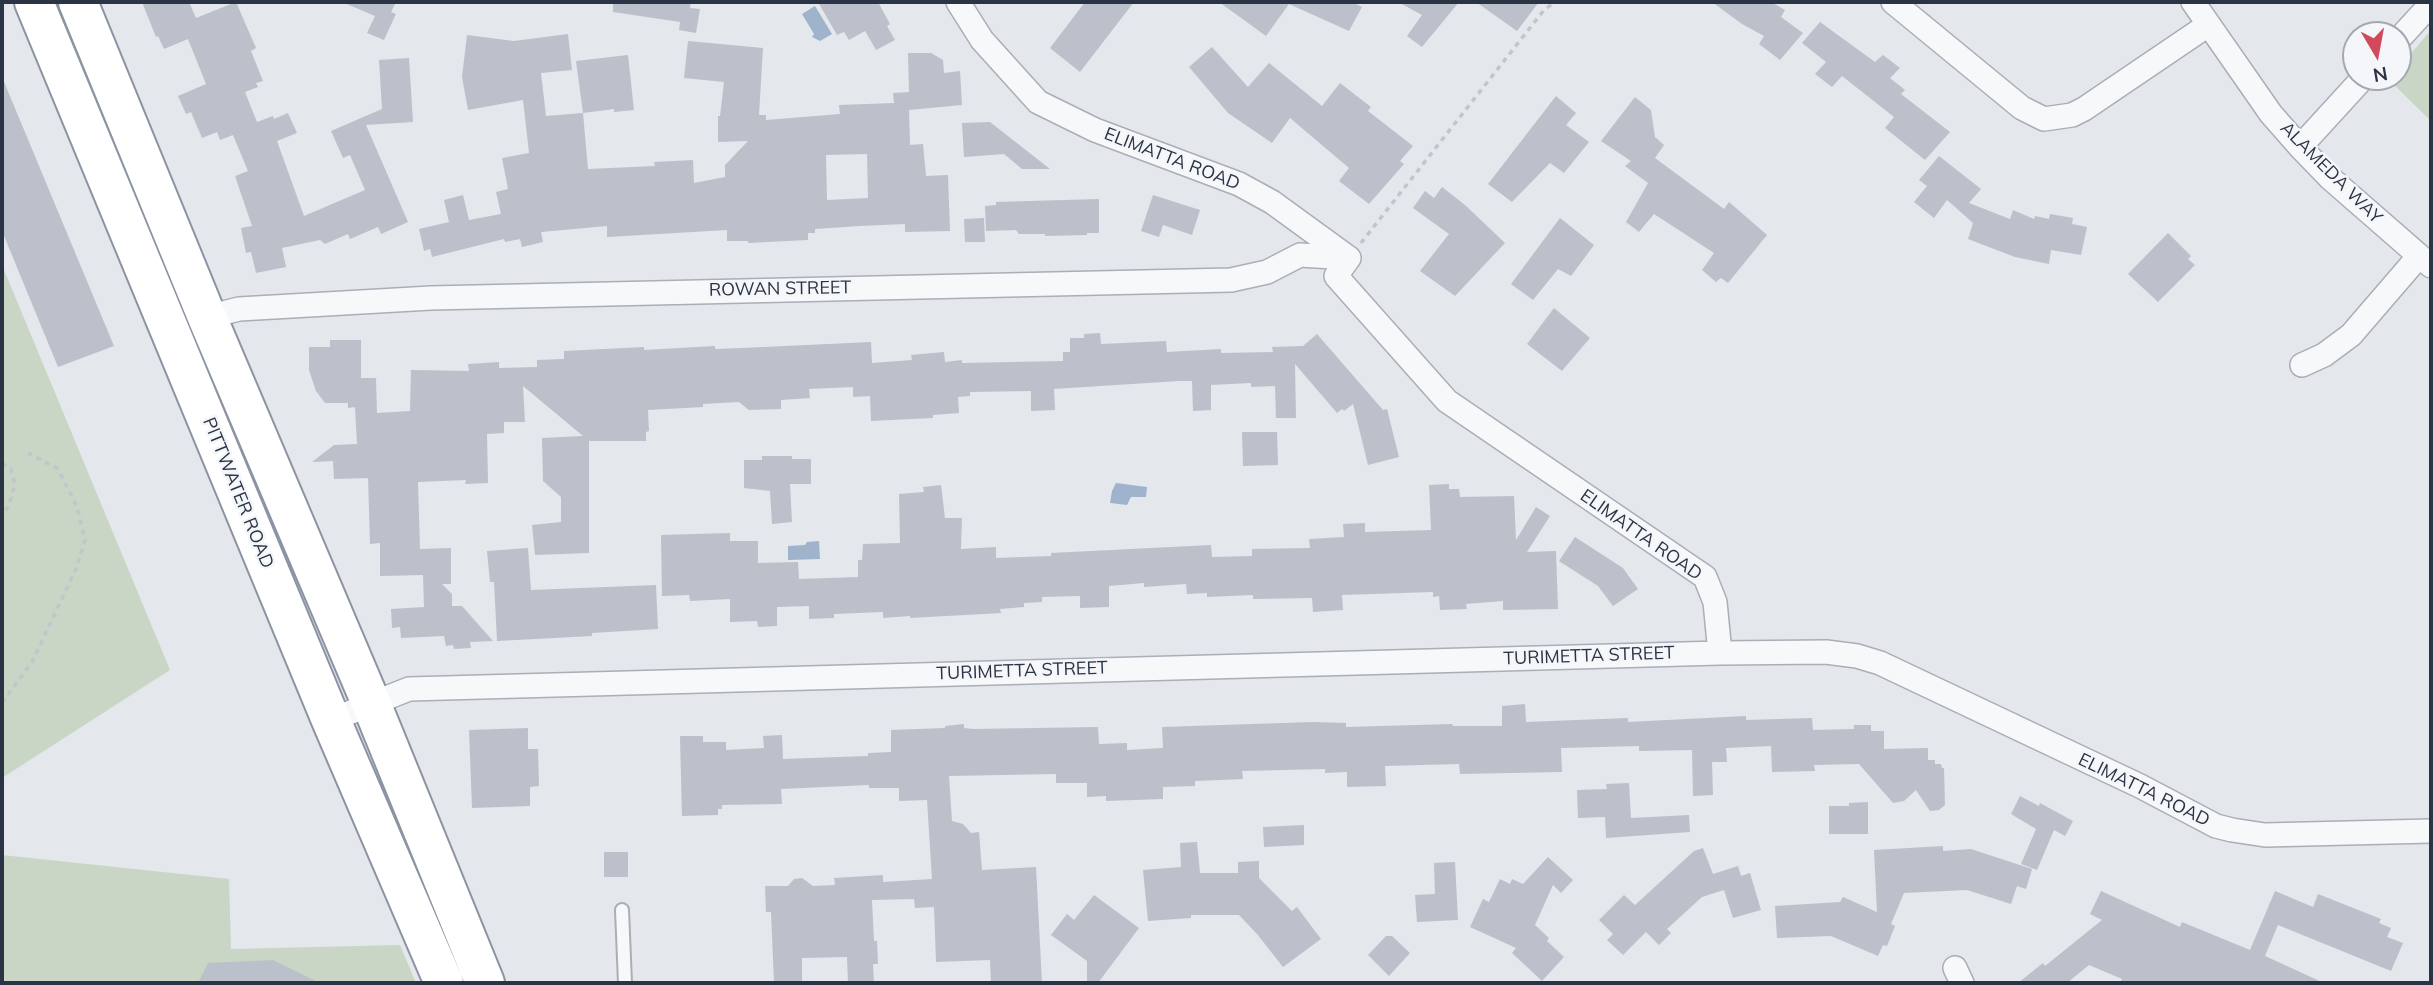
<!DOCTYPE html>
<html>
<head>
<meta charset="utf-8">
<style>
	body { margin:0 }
	#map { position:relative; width:2433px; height:985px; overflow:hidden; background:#e4e7ec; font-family:Mulish,sans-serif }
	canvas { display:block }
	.frame { position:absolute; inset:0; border:4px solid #2b3445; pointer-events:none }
	.north { position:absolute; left:2342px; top:21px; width:70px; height:70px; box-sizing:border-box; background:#f4f6f9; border:2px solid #a4a8b1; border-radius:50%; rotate:170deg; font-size:19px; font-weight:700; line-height:28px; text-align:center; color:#2b3445 }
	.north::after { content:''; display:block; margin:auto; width:24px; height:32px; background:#d1495b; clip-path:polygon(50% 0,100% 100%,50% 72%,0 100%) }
</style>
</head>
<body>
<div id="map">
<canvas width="2433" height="985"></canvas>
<div class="frame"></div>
<div class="north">N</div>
</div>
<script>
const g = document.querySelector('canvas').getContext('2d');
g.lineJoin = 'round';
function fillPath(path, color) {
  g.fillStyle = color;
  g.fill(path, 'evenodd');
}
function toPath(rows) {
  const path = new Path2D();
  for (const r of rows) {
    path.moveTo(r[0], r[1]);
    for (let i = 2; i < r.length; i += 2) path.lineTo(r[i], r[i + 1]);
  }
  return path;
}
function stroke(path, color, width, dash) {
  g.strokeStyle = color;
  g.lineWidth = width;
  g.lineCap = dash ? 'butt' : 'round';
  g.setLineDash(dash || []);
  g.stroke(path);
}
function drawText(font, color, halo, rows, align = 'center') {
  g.font = font + ' Mulish,sans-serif';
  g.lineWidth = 5;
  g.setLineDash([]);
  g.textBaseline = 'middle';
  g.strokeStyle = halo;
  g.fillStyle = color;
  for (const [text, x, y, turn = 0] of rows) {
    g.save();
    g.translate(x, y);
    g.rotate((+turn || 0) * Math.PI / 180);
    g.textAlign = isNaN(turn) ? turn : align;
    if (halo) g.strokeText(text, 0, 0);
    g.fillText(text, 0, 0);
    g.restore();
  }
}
fillPath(toPath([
	[2431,30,2431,121,2389,80,2392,77,2398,77,2398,69],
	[2,265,170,670,2,778],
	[2,855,229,879,231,949,400,945,416,983,2,983]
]), '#c9d6c5');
fillPath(toPath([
	[815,6,832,34,820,41,812,37,814,34,802,14],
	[1116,483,1147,487,1146,497,1131,497,1127,505,1110,503,1112,491],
	[819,541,820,559,788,560,788,546,805,545,807,542]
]), '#9fb4cc');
fillPath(toPath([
	[142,2,189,2,196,18,236,2,256,48,251,51,263,81,256,83,258,87,245,92,257,122,273,116,274,119,288,113,297,133,277,141,304,216,365,190,350,155,343,158,331,131,382,109,379,60,409,58,413,122,366,125,408,222,381,234,378,227,350,239,348,234,325,244,320,240,282,248,286,267,256,273,251,252,246,253,241,228,252,226,235,176,248,171,233,135,220,140,217,132,202,138,191,112,186,114,178,96,206,84,188,39,164,49,158,36,156,37],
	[342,2,396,2,391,12,396,14,384,40,367,33,375,16],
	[613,2,691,2,690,8,700,9,696,33,679,30,680,22,613,12],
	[818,2,878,2,890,24,887,26,895,40,876,50,865,31,849,40,844,32,837,35],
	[1085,2,1134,2,1080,72,1050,48],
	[1219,2,1352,2,1362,7,1349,31,1289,4,1266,36],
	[1398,2,1459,2,1422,47,1407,36,1422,15],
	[1476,2,1539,2,1517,31],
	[1712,2,1771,2,1785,10,1781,17,1803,33,1780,60,1759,44,1764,36,1742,24],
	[1820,22,1875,62,1883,55,1900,68,1890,78,1905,90,1901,94,1950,132,1925,160,1885,128,1894,117,1842,76,1832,87,1815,74,1826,62,1802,43],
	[568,34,572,70,541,73,546,116,583,113,576,61,628,55,634,110,614,112,614,109,583,113,588,169,655,166,654,162,693,160,694,183,725,177,725,165,748,141,718,142,718,116,720,116,724,82,684,78,688,41,763,48,759,115,766,115,766,120,840,114,839,105,894,103,893,93,909,92,908,53,931,53,943,60,944,73,960,71,962,105,909,110,910,145,923,144,926,176,948,175,950,231,905,232,905,224,860,226,815,229,815,233,808,233,808,240,748,243,748,241,727,241,727,230,607,237,607,226,541,232,543,242,522,247,520,239,505,242,504,239,432,257,430,249,424,251,419,229,449,222,444,200,463,195,469,220,501,214,496,192,508,189,502,158,529,153,523,100,468,110,462,77,467,35,514,41],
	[867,154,868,198,827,200,826,155],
	[1212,47,1248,87,1269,63,1322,106,1340,83,1371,107,1368,111,1413,146,1400,161,1404,164,1369,204,1339,181,1349,168,1290,118,1272,143,1228,113,1189,67],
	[2,77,114,346,58,367,2,231],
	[1556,96,1576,113,1566,125,1589,142,1564,173,1550,163,1512,202,1488,184],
	[1635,97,1651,110,1655,137,1664,145,1655,158,1724,209,1729,202,1767,235,1728,283,1721,278,1716,282,1702,270,1714,253,1654,214,1639,232,1626,222,1648,183,1625,166,1631,161,1601,141],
	[990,122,1050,169,1022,169,1004,154,964,157,962,123],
	[1939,156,1981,189,1969,203,2010,219,2013,210,2034,219,2035,216,2049,219,2050,214,2073,218,2072,224,2087,227,2081,255,2051,250,2049,264,2015,257,1968,239,1973,223,1947,200,1934,218,1914,202,1927,186,1919,180],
	[1442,187,1465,205,1505,243,1455,296,1420,271,1449,234,1413,208,1425,191,1434,198],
	[1153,195,1200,210,1192,235,1163,225,1159,237,1141,231],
	[1099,199,1099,233,1087,233,1087,235,1045,236,1045,234,1019,234,1016,230,986,231,985,206,996,205,996,202],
	[984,218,985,242,965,242,964,219],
	[1560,218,1594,245,1571,276,1558,269,1533,300,1511,284],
	[2168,233,2191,256,2188,259,2195,265,2158,302,2128,274],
	[1554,308,1590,338,1562,371,1527,344],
	[1100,333,1101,344,1166,341,1167,352,1221,349,1221,353,1273,352,1272,347,1303,346,1317,334,1383,410,1387,409,1399,457,1368,465,1353,404,1344,411,1342,409,1337,413,1295,364,1296,418,1276,418,1275,386,1251,387,1251,383,1211,385,1211,410,1193,411,1192,381,1179,381,1054,389,1055,410,1031,411,1031,391,970,392,970,396,958,397,959,413,933,415,933,418,871,421,870,396,853,397,853,387,809,389,810,398,781,400,781,409,749,410,739,402,703,404,703,407,648,410,649,431,646,432,646,441,589,441,589,553,535,555,532,525,561,522,561,497,543,481,542,438,583,436,523,386,525,422,504,422,504,433,487,434,488,483,465,484,466,480,418,482,420,549,451,548,451,584,442,584,452,594,452,606,462,606,493,641,470,642,471,648,454,649,453,645,446,646,444,636,401,638,400,627,392,628,391,609,424,607,423,575,380,576,380,543,370,544,368,478,334,479,333,461,312,462,334,445,357,444,355,407,348,408,348,403,325,403,316,391,309,370,309,347,330,347,330,340,361,340,361,378,376,378,377,413,410,411,411,370,469,371,468,364,499,362,499,368,537,367,537,360,564,359,564,351,644,347,644,350,715,346,715,349,742,348,871,342,872,363,912,360,911,355,944,352,945,362,962,360,962,363,1063,361,1063,352,1070,352,1070,338,1084,338,1084,334],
	[1242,432,1277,432,1278,465,1243,466],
	[762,456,792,456,792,459,811,459,811,484,790,484,792,522,772,524,770,491,744,488,744,460,762,460],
	[1449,484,1449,489,1459,489,1460,497,1514,496,1516,540,1536,507,1550,516,1527,552,1556,551,1558,609,1503,610,1503,601,1466,604,1467,609,1440,610,1439,596,1433,597,1433,592,1342,595,1343,610,1313,612,1312,598,1253,599,1253,595,1207,597,1207,593,1187,594,1186,584,1144,587,1144,583,1109,586,1109,607,1080,608,1080,596,1042,597,1042,602,1024,603,1024,607,1000,609,1001,613,910,618,910,616,883,618,883,612,834,614,834,618,809,619,809,606,777,607,777,626,758,627,757,621,730,622,730,599,690,601,689,595,662,596,661,535,730,533,730,541,758,541,758,563,798,562,799,579,858,577,858,560,862,560,863,544,900,543,899,494,924,492,923,487,941,485,945,518,962,518,961,549,996,547,996,558,1051,556,1051,553,1211,545,1212,557,1252,556,1252,549,1310,548,1309,539,1344,537,1343,524,1365,523,1365,532,1431,530,1429,485],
	[1575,537,1623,568,1638,589,1613,606,1598,586,1559,561],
	[528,548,531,590,656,585,658,629,592,633,592,636,497,641,494,582,490,582,487,551],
	[1525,704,1526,722,1628,718,1628,722,1746,716,1746,720,1812,718,1813,730,1854,729,1854,725,1871,725,1871,731,1884,731,1884,749,1928,748,1928,760,1935,760,1935,764,1941,764,1942,768,1944,768,1945,805,1939,810,1930,811,1916,790,1904,801,1893,803,1859,764,1814,765,1815,771,1772,772,1771,746,1726,748,1727,762,1712,762,1713,795,1693,796,1692,750,1639,751,1639,746,1561,748,1562,772,1460,774,1459,764,1385,766,1386,786,1347,787,1347,772,1325,773,1325,769,1242,771,1243,779,1195,781,1195,786,1163,787,1163,799,1106,801,1106,796,1087,797,1087,783,1056,783,1056,774,949,776,952,821,963,824,971,833,979,832,982,870,1036,867,1042,983,991,983,990,960,936,962,934,907,915,908,914,899,872,900,874,941,877,941,878,964,873,964,874,983,848,983,847,957,802,958,802,983,774,983,771,912,766,912,765,886,788,886,794,879,802,878,813,886,835,885,834,878,883,875,883,882,932,879,927,800,899,801,899,788,869,788,869,785,781,789,782,804,722,805,722,809,718,809,718,815,682,816,680,736,703,736,703,742,726,742,726,750,764,748,763,736,782,735,783,759,868,756,868,753,891,752,891,730,945,728,945,726,964,724,964,728,973,729,1098,727,1099,744,1127,743,1127,750,1163,748,1162,727,1313,722,1346,723,1346,727,1452,724,1453,726,1502,726,1502,706],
	[528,728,528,749,538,749,539,786,530,787,530,806,472,808,469,730],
	[1629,783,1631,818,1689,815,1690,832,1606,838,1605,817,1578,818,1577,790,1607,789,1606,784],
	[2020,796,2039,806,2040,803,2073,821,2065,836,2054,830,2037,870,2021,864,2036,829,2011,814],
	[1868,802,1868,834,1829,834,1829,806,1849,806,1849,803],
	[1304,825,1304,845,1264,847,1263,827],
	[1197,842,1200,873,1238,873,1238,862,1259,861,1259,878,1292,911,1297,907,1321,939,1283,967,1257,934,1239,915,1191,915,1191,918,1148,921,1143,870,1181,867,1180,843],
	[1943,846,1943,851,1971,849,2032,869,2026,889,2017,886,2011,904,1967,890,1904,893,1891,924,1895,926,1887,946,1883,945,1878,956,1831,936,1777,938,1775,906,1840,902,1843,897,1877,912,1874,850],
	[1703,848,1713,874,1738,866,1741,876,1750,873,1761,910,1733,918,1724,890,1702,897,1667,929,1671,933,1659,945,1646,932,1623,955,1607,940,1613,934,1599,920,1624,895,1635,905,1694,851],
	[604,852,628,852,628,877,604,877],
	[1548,857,1573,880,1561,893,1553,885,1535,925,1549,938,1547,941,1564,957,1542,981,1512,953,1516,948,1470,927,1483,899,1489,902,1500,879,1510,884,1512,879,1523,884],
	[1455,862,1458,920,1417,922,1415,895,1435,894,1434,863],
	[2101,891,2180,927,2182,922,2250,950,2275,891,2313,907,2318,894,2381,919,2379,923,2391,928,2387,937,2403,943,2391,971,2278,925,2265,956,2324,983,2120,983,2122,979,2089,965,2067,983,2018,983,2043,963,2045,966,2102,920,2090,914],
	[1094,895,1139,928,1098,983,1087,983,1087,961,1051,935,1067,914,1074,920],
	[1386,936,1392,936,1410,953,1389,976,1368,955],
	[273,960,320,983,198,983,208,963]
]), '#bbc0ca');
const lane = toPath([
	[622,910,625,983]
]);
const street = toPath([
	[958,2,982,40,1038,102,1095,130,1239,184,1272,202,1349,258,1336,276,1447,401,1705,577,1715,602,1720,653,1826,652,1857,656,1880,663,2140,786,2216,826,2232,830,2265,835,2431,831],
	[1893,2,2022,108,2044,119,2072,115,2084,109,2208,25],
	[2193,2,2271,114,2300,147,2330,178,2431,266],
	[2398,40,2431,4],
	[2300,147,2364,77],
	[207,317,239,309,431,298,1231,280,1267,272,1300,255,1349,258],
	[2302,365,2324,355,2351,335,2419,256],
	[331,720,409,689,1720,653],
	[1955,968,1962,983]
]);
const highway = toPath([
	[34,2,331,720,444,983],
	[78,2,207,317,371,703,485,983]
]);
stroke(lane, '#a9aeb7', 16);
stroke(street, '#a9aeb7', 26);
stroke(highway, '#8b94a3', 42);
stroke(toPath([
	[1361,243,1544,10,1555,2],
	[2,463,11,469,15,484,9,505,2,516],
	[2,703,32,662,76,569,85,540,77,507,58,469,28,453]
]), '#c2c5cb', 3.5, [5, 5]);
stroke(lane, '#f7f8fa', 12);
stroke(street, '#f7f8fa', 23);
stroke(highway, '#fff', 38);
drawText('18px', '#2b3445', '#f4f6f9', [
	["ELIMATTA ROAD",1172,159,21],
	["ALAMEDA WAY",2331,173,45],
	["ROWAN STREET",780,289,-1],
	["PITTWATER ROAD",238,493,68],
	["ELIMATTA ROAD",1641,535,35],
	["TURIMETTA STREET",1589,656,-2],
	["TURIMETTA STREET",1022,671,-2],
	["ELIMATTA ROAD",2144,790,26]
]);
</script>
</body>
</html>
